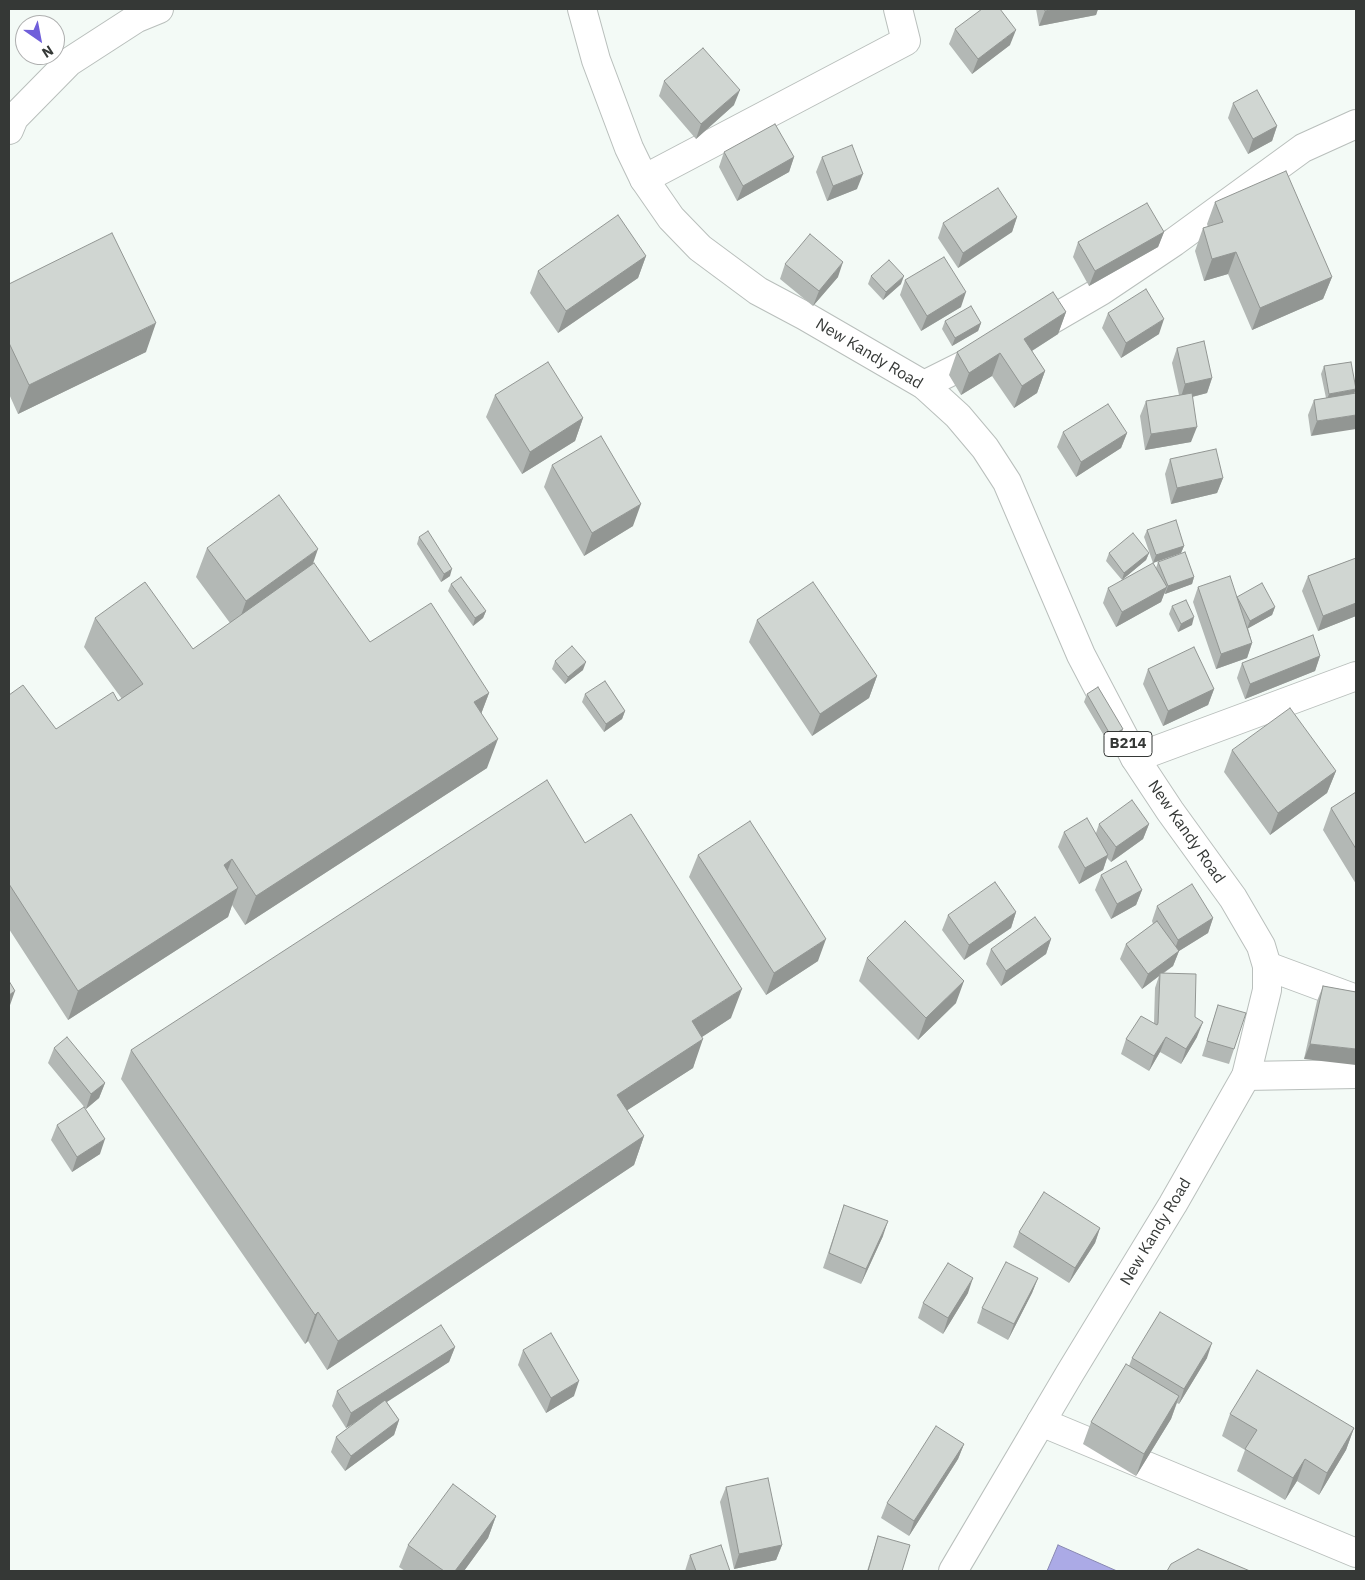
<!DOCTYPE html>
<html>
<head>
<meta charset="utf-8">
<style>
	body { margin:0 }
	#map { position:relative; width:1365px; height:1580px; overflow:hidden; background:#f3faf6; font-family:"IBM Plex Sans",sans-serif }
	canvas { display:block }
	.frame { position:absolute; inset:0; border:10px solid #353836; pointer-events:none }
	.north { position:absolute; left:15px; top:15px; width:50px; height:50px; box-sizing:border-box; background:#fff; border:1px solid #aeafaf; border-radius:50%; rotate:147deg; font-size:14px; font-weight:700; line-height:20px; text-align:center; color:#353836 }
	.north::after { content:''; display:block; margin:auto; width:18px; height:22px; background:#705fda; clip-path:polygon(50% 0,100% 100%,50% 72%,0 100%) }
</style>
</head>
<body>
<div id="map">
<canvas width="1365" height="1580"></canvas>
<div class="frame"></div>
<div class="north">N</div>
</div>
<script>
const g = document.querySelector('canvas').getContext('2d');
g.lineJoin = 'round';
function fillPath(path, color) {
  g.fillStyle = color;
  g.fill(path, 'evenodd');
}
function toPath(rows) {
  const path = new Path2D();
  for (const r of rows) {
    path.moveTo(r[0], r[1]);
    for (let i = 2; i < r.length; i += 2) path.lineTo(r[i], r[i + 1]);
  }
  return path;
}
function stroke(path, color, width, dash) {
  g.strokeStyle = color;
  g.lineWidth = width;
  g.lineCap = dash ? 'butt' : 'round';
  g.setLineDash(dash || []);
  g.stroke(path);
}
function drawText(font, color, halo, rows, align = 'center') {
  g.font = font + ' "IBM Plex Sans",sans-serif';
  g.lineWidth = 4.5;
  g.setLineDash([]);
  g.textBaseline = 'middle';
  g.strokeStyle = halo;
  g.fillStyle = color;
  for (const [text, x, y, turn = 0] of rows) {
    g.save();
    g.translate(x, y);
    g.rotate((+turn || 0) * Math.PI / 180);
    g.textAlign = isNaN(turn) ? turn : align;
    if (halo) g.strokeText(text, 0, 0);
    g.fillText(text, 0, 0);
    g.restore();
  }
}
const water = toPath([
	[1058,1545,1117,1571,1047,1571,1058,1545]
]);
fillPath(water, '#abaae6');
stroke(water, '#8888b1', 1);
const minor = toPath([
	[9,130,14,118,69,62,137,18,159,9],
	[644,179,906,41,898,9],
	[1034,330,1101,291,1174,242,1303,148,1356,124],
	[924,385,982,356],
	[1135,758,1356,676],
	[1267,966,1356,999],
	[1246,1076,1356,1074],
	[1041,1422,1356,1553]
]);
const major = toPath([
	[582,9,596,60,629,148,644,179,671,218,700,248,758,291,805,316,924,385,958,416,985,448,1007,482,1081,655,1135,758,1170,811,1233,898,1261,946,1267,966,1267,990,1246,1076,1173,1204,1070,1373,953,1571]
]);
stroke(minor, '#b9bfbc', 30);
stroke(major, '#b9bfbc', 30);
stroke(minor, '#fff', 28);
stroke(major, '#fff', 28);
fillPath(toPath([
	[1036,9,1098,9,1096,15,1039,26],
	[955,29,1010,45,972,74,949,44],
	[664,81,734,105,696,139,659,96],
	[1233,103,1277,126,1272,141,1248,154,1228,118],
	[724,152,794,157,789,172,737,201,719,167],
	[822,157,857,189,827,201,816,172],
	[1215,202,1332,277,1323,299,1252,330,1228,274,1204,281,1195,251,1203,228,1208,227,1207,224],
	[1017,217,1012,232,958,268,938,238,943,223],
	[1164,232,1158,247,1089,286,1073,257,1078,242],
	[646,256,638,278,558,333,530,293,538,271],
	[785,264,838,277,813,306,780,279],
	[871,276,901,284,883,300,868,284],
	[905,280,961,307,921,331,900,295],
	[9,284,146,352,18,414,9,394],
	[1066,312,1058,334,1032,351,1045,371,1037,393,1014,408,992,376,961,395,949,375,957,352],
	[1108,313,1159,334,1121,358,1102,328],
	[945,321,981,323,978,331,952,346,942,329],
	[1177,348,1212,378,1207,393,1192,397,1191,442,1145,450,1140,416,1146,401,1179,395,1172,363],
	[1351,362,1311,436,1308,415,1314,400,1326,398,1321,374,1324,366],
	[495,395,583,418,575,441,522,474,486,417],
	[1063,432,1127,433,1121,448,1076,477,1057,447],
	[1170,459,1223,478,1217,493,1171,504,1165,474],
	[552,465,633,526,584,556,544,487],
	[1147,530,1184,546,1181,553,1153,563,1144,537],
	[419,537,450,576,441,582,417,544],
	[207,548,312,565,370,642,489,693,481,714,487,768,245,925,232,905,228,917,68,1020,9,929,9,695,56,729,118,701,122,699,84,647,95,618,193,649,230,623,196,577],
	[1109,553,1149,553,1146,560,1122,580,1106,561],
	[1356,558,1356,616,1318,631,1302,591,1308,576],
	[1158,562,1194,577,1192,584,1165,594,1164,593,1161,602,1116,627,1103,603,1108,588,1156,568],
	[451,584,486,611,483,618,473,626,448,591],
	[1198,587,1275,607,1272,615,1248,628,1252,643,1247,658,1216,669,1193,602],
	[1172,606,1192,625,1178,632,1169,614],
	[757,620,877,676,869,698,812,736,749,642],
	[1320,656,1315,671,1245,699,1237,678,1242,663],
	[555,661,583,670,565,684,552,669],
	[1148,669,1214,689,1208,705,1163,726,1143,684],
	[585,694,625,711,622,719,604,732,582,702],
	[1087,694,1120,737,1109,744,1084,702],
	[1232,750,1336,771,1327,793,1270,835,1224,772],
	[1356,792,1356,884,1323,830,1331,808],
	[1099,824,1149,824,1143,839,1111,862,1107,858,1103,870,1079,884,1058,847,1064,832,1096,833],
	[698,855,818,961,766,995,689,877],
	[1101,875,1142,890,1136,905,1111,919,1095,890],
	[1157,906,1213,918,1208,933,1179,951,1173,966,1164,973,1195,1017,1197,1037,1181,1064,1160,1052,1149,1071,1121,1054,1126,1039,1154,1023,1155,988,1159,976,1142,989,1120,959,1126,944,1153,924,1152,921],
	[1016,912,1011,928,964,960,942,930,948,915],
	[1051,939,1046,954,1001,986,986,964,991,949],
	[867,958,956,1003,918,1040,859,981],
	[1323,986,1356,992,1304,1059,1317,1001],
	[1218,1005,1234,1049,1229,1064,1202,1056],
	[731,1018,702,1037,693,1068,627,1110,644,1136,634,1165,327,1370,308,1341,305,1344,121,1079,131,1050],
	[54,1048,105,1083,99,1098,86,1109,48,1063],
	[57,1125,100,1154,72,1172,51,1140],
	[844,1205,883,1236,861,1284,823,1268],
	[1100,1228,1095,1243,1069,1283,1013,1247,1019,1232],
	[1038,1278,1032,1293,1008,1340,977,1323,982,1308],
	[968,1293,943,1334,918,1318,923,1303],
	[455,1347,449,1362,387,1402,399,1420,394,1435,345,1471,331,1452,336,1437,357,1422,346,1428,332,1406,337,1391],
	[523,1350,574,1396,546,1413,518,1365],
	[1132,1358,1207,1358,1179,1404,1177,1403,1171,1419,1136,1476,1083,1444,1091,1422,1129,1366],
	[1230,1414,1354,1428,1346,1450,1319,1495,1297,1481,1285,1500,1237,1471,1245,1450,1222,1436],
	[964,1444,958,1459,909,1536,881,1518,887,1503],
	[726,1487,782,1545,776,1560,734,1569,720,1502],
	[496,1516,488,1538,464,1571,405,1571,399,1567,408,1545],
	[878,1536,902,1571,867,1571],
	[690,1555,730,1571,685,1571]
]), '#b3b8b5');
fillPath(toPath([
	[1055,9,1098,9,1096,15,1039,26,1045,11],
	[1016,30,1010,45,972,74,978,59],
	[740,90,734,105,696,139,701,124],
	[1277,126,1272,141,1248,154,1253,139],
	[794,157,789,172,737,201,743,186],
	[863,174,857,189,827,201,833,186],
	[1017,217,1012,232,958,268,963,253],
	[1164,232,1158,247,1089,286,1095,271],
	[1236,252,1228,274,1204,281,1212,259],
	[646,256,638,278,558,333,566,311],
	[843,262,838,277,813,306,819,291],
	[904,276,901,284,883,300,886,292],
	[1332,277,1323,299,1252,330,1260,308],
	[966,292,961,307,921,331,927,316],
	[1066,312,1058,334,1016,361,1024,339],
	[1164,319,1159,334,1121,358,1126,343],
	[156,323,146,352,18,414,29,385],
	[981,323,978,331,952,346,955,338],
	[1000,353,992,376,961,395,969,373],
	[1045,371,1037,393,1014,408,1022,386],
	[1212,378,1207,393,1180,400,1185,384],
	[1356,389,1353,397,1326,402,1329,394],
	[1356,415,1356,429,1311,436,1317,421],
	[583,418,575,441,522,474,530,452],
	[1197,427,1191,442,1145,450,1151,434],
	[1127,433,1121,448,1076,477,1081,462],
	[1223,478,1217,493,1171,504,1177,488],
	[641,504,633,526,584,556,592,533],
	[1184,546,1181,553,1153,563,1156,555],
	[318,549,308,578,236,630,246,601],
	[1149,553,1146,560,1122,580,1124,573],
	[452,569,450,576,441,582,444,574],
	[1194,577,1192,584,1165,594,1168,586],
	[1167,587,1161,602,1116,627,1122,612],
	[1356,603,1356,616,1318,631,1323,616],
	[1275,607,1272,615,1247,629,1250,621],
	[486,611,483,618,473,626,475,618],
	[1194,617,1192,625,1178,632,1181,624],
	[1252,643,1247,658,1216,669,1221,654],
	[1320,656,1315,671,1245,699,1250,684],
	[586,662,583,670,565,684,568,677],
	[877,676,869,698,812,736,820,714],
	[1214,689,1208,705,1163,726,1168,711],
	[489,693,478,722,474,702],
	[625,711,622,719,604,732,606,724],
	[1123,729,1120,737,1109,744,1111,736],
	[498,739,487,768,245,925,256,896],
	[1336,771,1327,793,1270,835,1278,813],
	[1149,824,1143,839,1111,862,1116,847],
	[1108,855,1103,870,1079,884,1085,868],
	[232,859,221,888,224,865],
	[238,888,228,917,68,1020,78,991],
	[1142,890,1136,905,1111,919,1117,904],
	[1016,912,1011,928,964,960,969,945],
	[1213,918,1208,933,1179,951,1173,966,1160,975,1160,973,1159,976,1142,989,1148,974,1173,955,1178,940],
	[826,939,818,961,766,995,774,973],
	[1051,939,1046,954,1001,986,1006,971],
	[964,981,956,1003,918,1040,926,1018],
	[742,989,731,1018,682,1050,692,1021],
	[15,991,9,1008,9,995],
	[1203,1022,1197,1037,1181,1064,1186,1049],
	[1166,1037,1160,1052,1149,1071,1154,1056],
	[703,1039,693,1068,606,1124,617,1095],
	[1310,1044,1356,1049,1356,1065,1304,1059],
	[105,1083,99,1098,86,1109,91,1094],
	[644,1136,634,1165,327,1370,338,1341],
	[105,1139,100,1154,72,1172,77,1157],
	[888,1221,883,1236,861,1284,866,1269],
	[1100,1228,1095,1243,1069,1283,1075,1268],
	[973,1278,968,1293,943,1334,948,1318],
	[1038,1278,1032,1293,1008,1340,1014,1324],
	[318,1312,308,1341,305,1344,315,1315],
	[1212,1343,1207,1358,1179,1404,1184,1389],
	[455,1347,449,1362,346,1428,351,1413],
	[579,1381,574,1396,546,1413,551,1398],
	[1179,1396,1171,1419,1136,1476,1144,1454],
	[399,1420,394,1435,345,1471,351,1456],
	[1354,1428,1346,1450,1319,1495,1327,1473],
	[964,1444,958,1459,909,1536,914,1521],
	[1305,1459,1297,1481,1285,1500,1293,1478],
	[496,1516,488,1538,464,1571,455,1571],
	[782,1545,776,1560,734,1569,739,1554]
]), '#929693');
const building = toPath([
	[982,9,1000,9,1016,30,978,59,955,29,982,9],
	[1044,9,1055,9,1045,11,1044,9],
	[703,48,740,90,701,124,664,81,703,48],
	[1257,90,1277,126,1253,139,1233,103,1257,90],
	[775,124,794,157,743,186,724,152,775,124],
	[852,145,863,174,833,186,822,157,852,145],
	[1286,171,1332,277,1260,308,1236,252,1212,259,1203,228,1223,222,1215,202,1286,171],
	[998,188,1017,217,963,253,943,223,998,188],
	[1147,203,1164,232,1095,271,1078,242,1147,203],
	[618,215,646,256,566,311,538,271,618,215],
	[112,233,156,323,29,385,9,343,9,284,112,233],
	[810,234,843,262,819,291,785,264,810,234],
	[944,257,966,292,927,316,905,280,944,257],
	[889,260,904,276,886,292,871,276,889,260],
	[1146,289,1164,319,1126,343,1108,313,1146,289],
	[1053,292,1066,312,1024,339,1045,371,1022,386,1000,353,969,373,957,352,1053,292],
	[971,306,981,323,955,338,945,321,971,306],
	[1204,341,1212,378,1185,384,1177,348,1204,341],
	[548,362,583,418,530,452,495,395,548,362],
	[1351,362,1356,389,1329,394,1324,366,1351,362],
	[1192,393,1197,427,1151,434,1146,401,1192,393],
	[1356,393,1356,415,1317,421,1314,400,1356,393],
	[1108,404,1127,433,1081,462,1063,432,1108,404],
	[601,436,641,504,592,533,552,465,601,436],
	[1216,449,1223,478,1177,488,1170,459,1216,449],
	[279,495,318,549,246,601,207,548,279,495],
	[1176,520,1184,546,1156,555,1147,530,1176,520],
	[428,531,452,569,444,574,419,537,428,531],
	[1133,533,1149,553,1124,573,1109,553,1133,533],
	[1185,552,1194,577,1168,586,1158,562,1185,552],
	[1356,558,1356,603,1323,616,1308,576,1356,558],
	[314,563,370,642,431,603,489,693,474,702,498,739,256,896,232,859,224,865,238,888,78,991,9,884,9,695,23,685,56,729,113,692,118,701,143,684,95,618,145,582,193,649,314,563],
	[1153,563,1167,587,1122,612,1108,588,1153,563],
	[1230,576,1252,643,1221,654,1198,587,1230,576],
	[461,577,486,611,475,618,451,584,461,577],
	[813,582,877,676,820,714,757,620,813,582],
	[1262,583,1275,607,1250,621,1237,597,1262,583],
	[1186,600,1194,617,1181,624,1172,606,1186,600],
	[1313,635,1320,656,1250,684,1242,663,1313,635],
	[572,646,586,662,568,677,555,661,572,646],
	[1194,647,1214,689,1168,711,1148,669,1194,647],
	[605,681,625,711,606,724,585,694,605,681],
	[1098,687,1123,729,1111,736,1087,694,1098,687],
	[1290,708,1336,771,1278,813,1232,750,1290,708],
	[547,780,585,843,631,814,742,989,692,1021,703,1039,617,1095,644,1136,338,1341,318,1312,315,1315,131,1050,547,780],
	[1356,792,1356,849,1331,808,1356,792],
	[1132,800,1149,824,1116,847,1099,824,1132,800],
	[1087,818,1108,855,1085,868,1064,832,1087,818],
	[750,821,826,939,774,973,698,855,750,821],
	[1126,861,1142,890,1117,904,1101,875,1126,861],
	[995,882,1016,912,969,945,948,915,995,882],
	[1192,884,1213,918,1178,940,1157,906,1192,884],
	[1035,917,1051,939,1006,971,991,949,1035,917],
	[905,921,964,981,926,1018,867,958,905,921],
	[1157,921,1179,951,1148,974,1126,944,1157,921],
	[1160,973,1196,974,1195,1017,1203,1022,1186,1049,1166,1037,1154,1056,1126,1039,1141,1016,1157,1025,1158,1023,1160,973],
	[9,981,15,991,9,995,9,981],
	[1323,986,1356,992,1356,1049,1310,1044,1323,986],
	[1218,1005,1246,1013,1234,1049,1207,1041,1218,1005],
	[67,1037,105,1083,91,1094,54,1048,67,1037],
	[84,1107,105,1139,77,1157,57,1125,84,1107],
	[1044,1192,1100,1228,1075,1268,1019,1232,1044,1192],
	[844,1205,888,1221,866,1269,829,1253,844,1205],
	[1006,1262,1038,1278,1014,1324,982,1308,1006,1262],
	[948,1263,973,1278,948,1318,923,1303,948,1263],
	[1160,1312,1212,1343,1184,1389,1132,1358,1160,1312],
	[441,1325,455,1347,351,1413,337,1391,441,1325],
	[551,1333,579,1381,551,1398,523,1350,551,1333],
	[1126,1364,1179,1396,1144,1454,1091,1422,1126,1364],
	[1257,1370,1354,1428,1327,1473,1305,1459,1293,1478,1245,1449,1257,1430,1230,1414,1257,1370],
	[385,1400,399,1420,351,1456,336,1437,385,1400],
	[936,1426,964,1444,914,1521,887,1503,936,1426],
	[768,1478,782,1545,739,1554,726,1487,768,1478],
	[453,1484,496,1516,455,1571,444,1571,408,1545,453,1484],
	[878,1536,910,1545,902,1571,868,1571,878,1536],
	[721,1545,730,1571,696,1571,690,1555,721,1545],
	[1198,1549,1250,1571,1167,1571,1171,1564,1198,1549]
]);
fillPath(building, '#d0d6d2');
stroke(building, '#929693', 1);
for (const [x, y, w] of [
	[1128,744,48]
]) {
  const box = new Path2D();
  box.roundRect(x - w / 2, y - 12.5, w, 25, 4);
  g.fillStyle = '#fff';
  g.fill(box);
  stroke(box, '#353836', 1);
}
drawText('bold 15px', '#353836', null, [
	["B214",1128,744]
]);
drawText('16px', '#353836', '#fff', [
	["New Kandy Road",869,354,31],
	["New Kandy Road",1186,832,55],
	["New Kandy Road",1156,1232,-59]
]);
</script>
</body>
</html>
